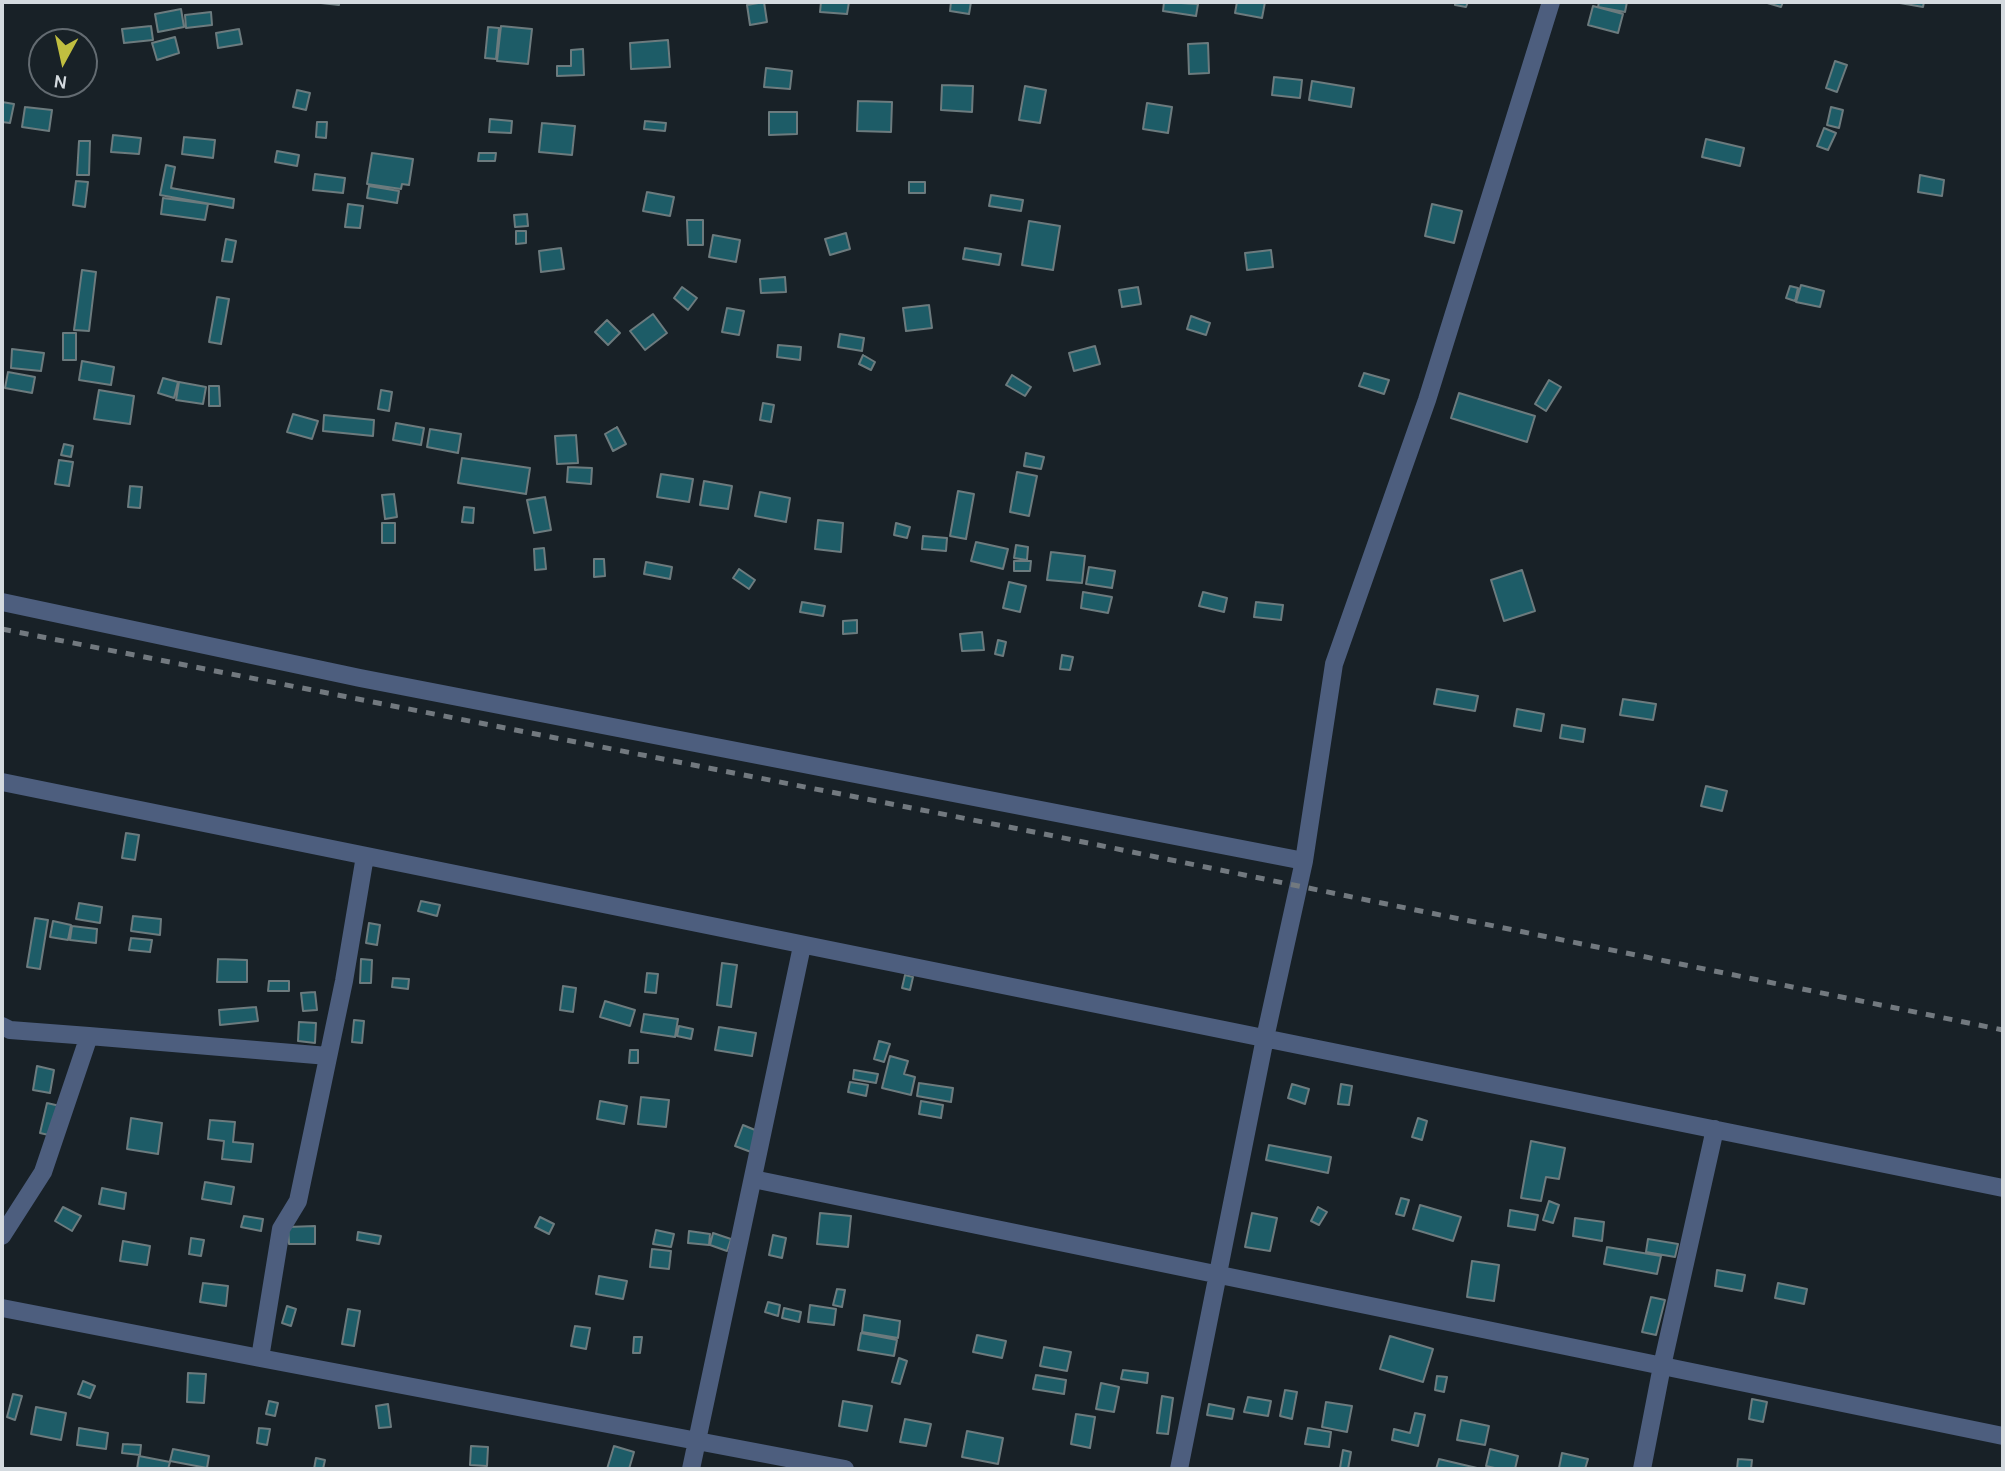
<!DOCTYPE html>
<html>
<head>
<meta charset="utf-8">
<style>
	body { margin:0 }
	#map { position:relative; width:2005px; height:1471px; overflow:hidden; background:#182127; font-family:Karla,sans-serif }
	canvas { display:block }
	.frame { position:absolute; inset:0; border:4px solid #d4dadf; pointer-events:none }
	.north { position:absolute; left:28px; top:28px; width:70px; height:70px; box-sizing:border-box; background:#182127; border:2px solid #636b71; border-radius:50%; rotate:188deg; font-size:19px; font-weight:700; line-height:28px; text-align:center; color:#d4dadf }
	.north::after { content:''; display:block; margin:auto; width:24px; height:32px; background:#c0be40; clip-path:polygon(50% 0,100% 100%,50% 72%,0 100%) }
</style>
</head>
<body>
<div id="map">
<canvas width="2005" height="1471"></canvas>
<div class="frame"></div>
<div class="north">N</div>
</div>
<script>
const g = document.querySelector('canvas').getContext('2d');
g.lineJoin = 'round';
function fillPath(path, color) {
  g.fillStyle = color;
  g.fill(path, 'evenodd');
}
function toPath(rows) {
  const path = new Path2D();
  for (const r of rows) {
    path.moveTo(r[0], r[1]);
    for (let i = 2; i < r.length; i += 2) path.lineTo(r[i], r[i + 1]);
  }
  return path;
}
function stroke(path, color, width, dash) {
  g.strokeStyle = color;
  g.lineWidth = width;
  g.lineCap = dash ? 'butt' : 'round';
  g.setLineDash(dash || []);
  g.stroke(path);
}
const building = toPath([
	[312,2,339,2,339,5,312,2],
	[764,2,767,22,750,25,747,5,764,2],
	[821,2,849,2,847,14,820,12,821,2],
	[951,2,971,2,969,14,950,11,951,2],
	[1164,2,1198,4,1196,16,1163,11,1164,2],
	[1237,2,1265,2,1262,18,1235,13,1237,2],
	[1455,2,1468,2,1466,7,1455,5,1455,2],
	[1599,2,1627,2,1625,12,1598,7,1599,2],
	[1764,2,1783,2,1781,7,1764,2],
	[1894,2,1924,2,1923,7,1894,2],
	[1593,6,1623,14,1618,33,1588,25,1593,6],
	[181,9,184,27,158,32,155,14,181,9],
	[211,12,212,25,186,28,185,15,211,12],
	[151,26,153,40,124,43,122,29,151,26],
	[501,26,532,29,528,64,497,61,501,26],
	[488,27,499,28,496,59,485,58,488,27],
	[239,29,242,44,218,48,216,33,239,29],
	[175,37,179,53,157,60,152,43,175,37],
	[668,40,670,67,631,69,630,43,668,40],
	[1208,43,1209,73,1189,74,1188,44,1208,43],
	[583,49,584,75,557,76,557,66,571,66,571,50,583,49],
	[1835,61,1847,65,1837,92,1826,88,1835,61],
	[766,68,792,71,790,89,764,87,766,68],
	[1274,77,1302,80,1300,98,1272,95,1274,77],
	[1312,81,1354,88,1351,107,1309,100,1312,81],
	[942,85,973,86,972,112,941,110,942,85],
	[1025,86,1046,90,1040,123,1019,120,1025,86],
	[297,90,310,93,306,110,293,107,297,90],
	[858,101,892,102,891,132,857,131,858,101],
	[2,102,14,104,10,123,2,122,2,102],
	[1147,103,1172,107,1168,133,1143,129,1147,103],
	[25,107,52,110,49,131,22,127,25,107],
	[1831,107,1843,110,1839,128,1827,125,1831,107],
	[769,112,797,112,797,134,769,135,769,112],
	[490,119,512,121,511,133,489,132,490,119],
	[645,121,666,123,665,131,644,129,645,121],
	[317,122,327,122,326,138,316,137,317,122],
	[542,123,575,126,572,155,539,152,542,123],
	[1824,128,1836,133,1828,150,1817,146,1824,128],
	[113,135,141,138,139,154,111,152,113,135],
	[184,137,215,140,213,158,182,154,184,137],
	[1706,139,1744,148,1740,166,1702,157,1706,139],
	[79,141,90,141,89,175,77,175,79,141],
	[277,151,299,155,297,166,275,162,277,151],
	[372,153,413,159,409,185,402,184,401,189,367,184,372,153],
	[479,153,496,153,495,161,478,161,479,153],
	[166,165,175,167,171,188,234,199,233,208,160,195,166,165],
	[315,174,345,178,343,193,313,190,315,174],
	[1920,175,1944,180,1942,196,1918,192,1920,175],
	[76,181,88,182,85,207,73,205,76,181],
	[909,182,925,182,925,193,909,193,909,182],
	[369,186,399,191,397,203,367,198,369,186],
	[647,192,674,197,670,216,643,211,647,192],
	[991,195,1023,200,1021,211,989,206,991,195],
	[163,198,208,204,205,220,161,214,163,198],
	[348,204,363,206,360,228,345,227,348,204],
	[1432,204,1462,211,1454,243,1425,236,1432,204],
	[527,214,528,226,515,227,514,215,527,214],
	[687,220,703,220,703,245,688,245,687,220],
	[1029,221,1060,226,1053,270,1022,265,1029,221],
	[516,231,526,231,526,243,516,244,516,231],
	[846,233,850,249,830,255,825,239,846,233],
	[713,235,740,240,736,262,709,257,713,235],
	[226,239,236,241,232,262,222,261,226,239],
	[561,248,564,269,541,272,539,251,561,248],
	[965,248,1001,254,999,265,963,259,965,248],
	[1271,250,1273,267,1247,270,1245,253,1271,250],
	[82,270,96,272,89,331,74,330,82,270],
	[785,277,786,292,761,293,760,279,785,277],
	[1801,285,1824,291,1820,307,1796,302,1801,285],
	[1790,286,1798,288,1795,301,1786,298,1790,286],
	[682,287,697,298,688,310,674,298,682,287],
	[1138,287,1141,304,1122,307,1119,290,1138,287],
	[217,297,229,299,221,344,209,342,217,297],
	[929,305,932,328,906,331,903,308,929,305],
	[727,308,744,311,739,335,722,332,727,308],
	[653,314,667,333,645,350,630,331,653,314],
	[1191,316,1210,323,1206,335,1187,329,1191,316],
	[607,320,620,333,608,345,595,332,607,320],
	[63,333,76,333,76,360,63,360,63,333],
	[840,334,864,338,862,351,838,347,840,334],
	[778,345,801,347,800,360,777,357,778,345],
	[1095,346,1100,364,1074,371,1069,353,1095,346],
	[12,349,44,353,41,371,11,368,12,349],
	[863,355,875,362,871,370,859,364,863,355],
	[82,361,114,367,111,385,79,380,82,361],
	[8,372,35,377,32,393,5,388,8,372],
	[1364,373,1389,380,1384,394,1359,386,1364,373],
	[1012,375,1031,387,1025,396,1006,385,1012,375],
	[163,378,178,382,174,398,158,393,163,378],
	[1549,380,1561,387,1546,411,1535,404,1549,380],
	[179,382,206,387,203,404,176,400,179,382],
	[209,386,219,386,220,406,209,406,209,386],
	[99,390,134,396,130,424,94,419,99,390],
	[381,390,392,392,389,411,378,409,381,390],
	[1459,393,1535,416,1527,442,1451,418,1459,393],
	[763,403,774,405,771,422,760,420,763,403],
	[293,414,318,421,312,439,287,432,293,414],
	[324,415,374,420,373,436,323,431,324,415],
	[396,423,424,428,421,445,393,440,396,423],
	[617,427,626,444,613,451,605,434,617,427],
	[430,429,461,434,458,453,427,447,430,429],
	[576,435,578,463,557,464,555,436,576,435],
	[64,444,73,446,71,457,61,455,64,444],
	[1026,453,1044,457,1041,469,1024,466,1026,453],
	[462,458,530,468,526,494,458,483,462,458],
	[59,460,73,462,69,486,55,484,59,460],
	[568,467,592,468,591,484,567,482,568,467],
	[1017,472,1037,476,1029,516,1010,512,1017,472],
	[661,474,693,479,689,502,657,497,661,474],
	[704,481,732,486,728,509,700,505,704,481],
	[130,486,142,487,140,508,128,507,130,486],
	[958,491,974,494,966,539,950,536,958,491],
	[760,492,790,498,786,522,755,516,760,492],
	[394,494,397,517,385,519,382,495,394,494],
	[545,497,551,530,534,533,527,500,545,497],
	[464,507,474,508,473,523,462,522,464,507],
	[818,520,843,523,841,552,815,549,818,520],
	[382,523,395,523,395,543,382,543,382,523],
	[896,523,910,527,907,538,894,535,896,523],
	[923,536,947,538,946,551,922,549,923,536],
	[976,542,1008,549,1003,569,971,561,976,542],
	[1016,545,1028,547,1027,560,1014,558,1016,545],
	[544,548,546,569,535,570,534,549,544,548],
	[1051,552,1085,556,1082,583,1047,580,1051,552],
	[594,559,604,559,605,576,594,577,594,559],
	[1014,561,1031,561,1030,571,1014,571,1014,561],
	[646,562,672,567,670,579,644,574,646,562],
	[1089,567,1115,571,1112,588,1086,584,1089,567],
	[739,569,755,580,749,589,733,578,739,569],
	[1522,570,1535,611,1504,621,1491,580,1522,570],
	[1009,582,1026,586,1020,612,1003,608,1009,582],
	[1083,592,1112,597,1108,613,1081,608,1083,592],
	[1203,592,1227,598,1224,612,1199,606,1203,592],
	[802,602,825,606,823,616,800,612,802,602],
	[1256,602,1283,605,1281,620,1254,617,1256,602],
	[857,620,857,633,843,634,843,621,857,620],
	[982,632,984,650,962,651,960,634,982,632],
	[998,640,1006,642,1003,656,995,654,998,640],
	[1062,655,1073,657,1070,670,1060,669,1062,655],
	[1437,689,1478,696,1475,711,1434,704,1437,689],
	[1623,699,1656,704,1653,720,1620,715,1623,699],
	[1517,709,1544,714,1541,731,1514,726,1517,709],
	[1562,725,1585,729,1583,742,1560,738,1562,725],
	[1706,786,1727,791,1722,811,1701,806,1706,786],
	[126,833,139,835,135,860,122,858,126,833],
	[421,901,440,905,437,916,418,911,421,901],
	[79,903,102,907,100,923,76,919,79,903],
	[133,916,161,919,160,935,131,931,133,916],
	[35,918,48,920,40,969,27,967,35,918],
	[53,921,71,925,68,940,50,937,53,921],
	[369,923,380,925,377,945,366,943,369,923],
	[72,926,97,929,96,943,70,940,72,926],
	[131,938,152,940,150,952,129,950,131,938],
	[218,959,247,960,247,982,217,982,218,959],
	[361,959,372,960,371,983,360,983,361,959],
	[722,963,737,965,731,1007,717,1005,722,963],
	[647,973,658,974,656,993,645,992,647,973],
	[905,975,913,977,910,990,902,988,905,975],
	[393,978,409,979,408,989,392,987,393,978],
	[269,981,289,981,289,991,268,991,269,981],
	[563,986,576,988,573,1012,560,1010,563,986],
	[315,992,317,1010,303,1011,301,993,315,992],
	[605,1001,635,1010,630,1026,600,1017,605,1001],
	[256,1007,258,1021,220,1025,219,1010,256,1007],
	[644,1014,678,1019,675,1037,641,1032,644,1014],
	[354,1020,364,1021,362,1043,352,1042,354,1020],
	[299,1022,316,1023,315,1043,298,1041,299,1022],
	[679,1026,693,1029,691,1039,677,1036,679,1026],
	[719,1027,756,1033,752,1056,715,1050,719,1027],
	[879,1041,890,1044,884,1062,874,1059,879,1041],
	[630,1050,638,1050,638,1063,629,1063,630,1050],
	[890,1056,908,1061,904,1074,915,1077,911,1095,882,1088,890,1056],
	[37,1066,54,1070,50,1093,33,1090,37,1066],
	[854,1070,878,1074,876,1083,853,1079,854,1070],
	[850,1082,868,1085,866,1096,848,1092,850,1082],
	[919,1083,953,1088,951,1102,917,1096,919,1083],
	[1292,1084,1309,1089,1305,1104,1288,1098,1292,1084],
	[1341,1084,1352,1086,1349,1105,1338,1104,1341,1084],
	[641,1097,669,1100,666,1127,638,1124,641,1097],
	[600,1101,627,1106,624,1124,597,1119,600,1101],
	[921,1101,943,1105,941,1118,919,1114,921,1101],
	[47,1103,60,1106,53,1136,40,1133,47,1103],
	[131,1118,162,1123,158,1154,127,1149,131,1118],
	[1418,1118,1427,1121,1422,1140,1412,1137,1418,1118],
	[210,1120,235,1122,233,1142,253,1144,251,1162,222,1159,224,1141,208,1139,210,1120],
	[743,1125,767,1135,759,1155,735,1146,743,1125],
	[1531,1141,1565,1148,1559,1179,1546,1177,1541,1201,1521,1198,1531,1141],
	[1269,1145,1331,1157,1328,1173,1266,1160,1269,1145],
	[205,1182,234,1187,231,1204,202,1199,205,1182],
	[102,1188,126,1193,124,1209,99,1204,102,1188],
	[1401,1198,1409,1200,1404,1216,1396,1214,1401,1198],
	[1549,1201,1559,1205,1553,1223,1543,1220,1549,1201],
	[1420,1205,1461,1217,1453,1241,1413,1229,1420,1205],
	[63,1207,81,1216,72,1231,55,1221,63,1207],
	[1318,1207,1327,1212,1319,1225,1311,1221,1318,1207],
	[1510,1210,1538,1215,1535,1230,1508,1226,1510,1210],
	[820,1213,851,1216,848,1247,817,1244,820,1213],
	[1252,1213,1277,1218,1270,1251,1245,1247,1252,1213],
	[244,1216,263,1219,261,1231,241,1227,244,1216],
	[540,1217,554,1224,549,1234,535,1227,540,1217],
	[1575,1218,1604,1222,1602,1241,1573,1236,1575,1218],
	[315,1226,315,1244,289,1244,288,1227,315,1226],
	[656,1230,674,1234,671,1247,653,1244,656,1230],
	[689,1231,710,1234,709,1245,688,1243,689,1231],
	[358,1232,381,1236,379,1244,357,1240,358,1232],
	[713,1233,731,1239,727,1251,710,1245,713,1233],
	[773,1235,786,1238,782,1258,769,1255,773,1235],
	[191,1238,204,1240,201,1256,189,1254,191,1238],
	[1648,1239,1678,1244,1675,1257,1646,1252,1648,1239],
	[123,1241,150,1246,147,1265,120,1261,123,1241],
	[1607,1247,1661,1256,1657,1274,1604,1264,1607,1247],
	[652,1249,671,1251,669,1269,650,1267,652,1249],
	[1472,1261,1499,1265,1494,1301,1467,1297,1472,1261],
	[1717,1270,1745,1275,1742,1291,1715,1286,1717,1270],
	[599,1276,627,1281,623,1299,596,1294,599,1276],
	[203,1283,228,1286,226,1306,200,1302,203,1283],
	[1778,1283,1807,1289,1804,1304,1775,1298,1778,1283],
	[837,1289,845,1290,842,1307,833,1305,837,1289],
	[1651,1297,1665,1300,1656,1335,1642,1332,1651,1297],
	[768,1302,780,1305,778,1316,765,1312,768,1302],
	[810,1305,836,1309,834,1325,808,1322,810,1305],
	[287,1306,296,1309,291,1326,282,1323,287,1306],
	[784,1308,801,1312,799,1322,782,1318,784,1308],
	[348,1309,360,1311,354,1346,342,1344,348,1309],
	[864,1315,900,1321,898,1338,862,1332,864,1315],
	[575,1326,590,1328,586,1349,571,1346,575,1326],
	[861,1333,897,1340,894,1356,858,1350,861,1333],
	[977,1335,1006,1341,1002,1358,973,1352,977,1335],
	[1390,1336,1433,1349,1423,1382,1380,1369,1390,1336],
	[634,1337,642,1337,640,1353,633,1353,634,1337],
	[1044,1347,1071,1352,1067,1371,1040,1366,1044,1347],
	[899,1358,907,1361,900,1384,892,1382,899,1358],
	[1123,1370,1148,1373,1147,1383,1121,1379,1123,1370],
	[188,1373,206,1374,204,1403,187,1402,188,1373],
	[1036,1375,1066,1380,1064,1394,1033,1389,1036,1375],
	[1437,1376,1447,1377,1444,1392,1435,1390,1437,1376],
	[83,1381,95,1386,90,1398,78,1394,83,1381],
	[1101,1383,1119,1387,1114,1412,1096,1409,1101,1383],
	[1285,1390,1297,1392,1292,1419,1280,1416,1285,1390],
	[13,1394,22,1396,15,1420,7,1417,13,1394],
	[1162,1396,1173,1398,1168,1434,1157,1433,1162,1396],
	[1248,1397,1271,1401,1268,1416,1244,1412,1248,1397],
	[1752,1399,1767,1402,1763,1422,1749,1419,1752,1399],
	[269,1401,278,1403,275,1416,266,1414,269,1401],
	[843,1401,872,1406,867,1431,839,1426,843,1401],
	[1326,1402,1352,1406,1347,1432,1322,1427,1326,1402],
	[388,1404,391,1427,379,1428,376,1406,388,1404],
	[1209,1404,1234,1409,1232,1419,1207,1415,1209,1404],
	[36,1407,66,1413,61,1440,31,1434,36,1407],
	[1415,1413,1425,1415,1418,1446,1392,1440,1394,1429,1410,1433,1415,1413],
	[1076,1414,1095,1417,1090,1448,1071,1444,1076,1414],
	[905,1419,931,1424,926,1446,900,1442,905,1419],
	[1461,1420,1489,1426,1485,1445,1457,1440,1461,1420],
	[79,1428,108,1433,106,1449,77,1445,79,1428],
	[259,1428,270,1429,267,1445,257,1443,259,1428],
	[1308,1428,1331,1432,1329,1447,1305,1444,1308,1428],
	[967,1431,1003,1438,998,1464,962,1457,967,1431],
	[123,1444,141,1445,140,1455,122,1453,123,1444],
	[471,1446,488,1447,487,1466,470,1465,471,1446],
	[614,1446,634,1452,629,1469,607,1469,614,1446],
	[173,1449,209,1456,207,1468,170,1461,173,1449],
	[1490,1449,1518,1456,1515,1469,1499,1469,1486,1466,1490,1449],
	[1343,1450,1351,1452,1348,1469,1340,1468,1343,1450],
	[1562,1453,1588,1459,1585,1469,1559,1468,1562,1453],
	[139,1456,170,1462,168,1469,137,1469,139,1456],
	[316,1458,325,1460,323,1469,314,1469,316,1458],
	[1439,1459,1477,1468,1477,1469,1436,1469,1439,1459],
	[1738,1459,1752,1460,1751,1469,1737,1469,1738,1459]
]);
fillPath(building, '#1d5c67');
stroke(building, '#6c7b7e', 2);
stroke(toPath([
	[2,602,360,678,1304,861],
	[2,782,2003,1188],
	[2,1026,10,1030,89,1036],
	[753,1179,2003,1436],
	[2,1236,43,1172,89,1036,328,1056],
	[2,1308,260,1358,281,1229,298,1201,344,981,365,856],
	[260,1358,845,1469],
	[691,1469,802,946],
	[1179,1469,1265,1038,1304,861,1334,664,1427,400,1551,2],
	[1642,1469,1662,1366,1715,1129]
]), '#4d5e7e', 18);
stroke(toPath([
	[2,629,1044,834,2003,1030]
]), '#72797f', 5, [9, 9]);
</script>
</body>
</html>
